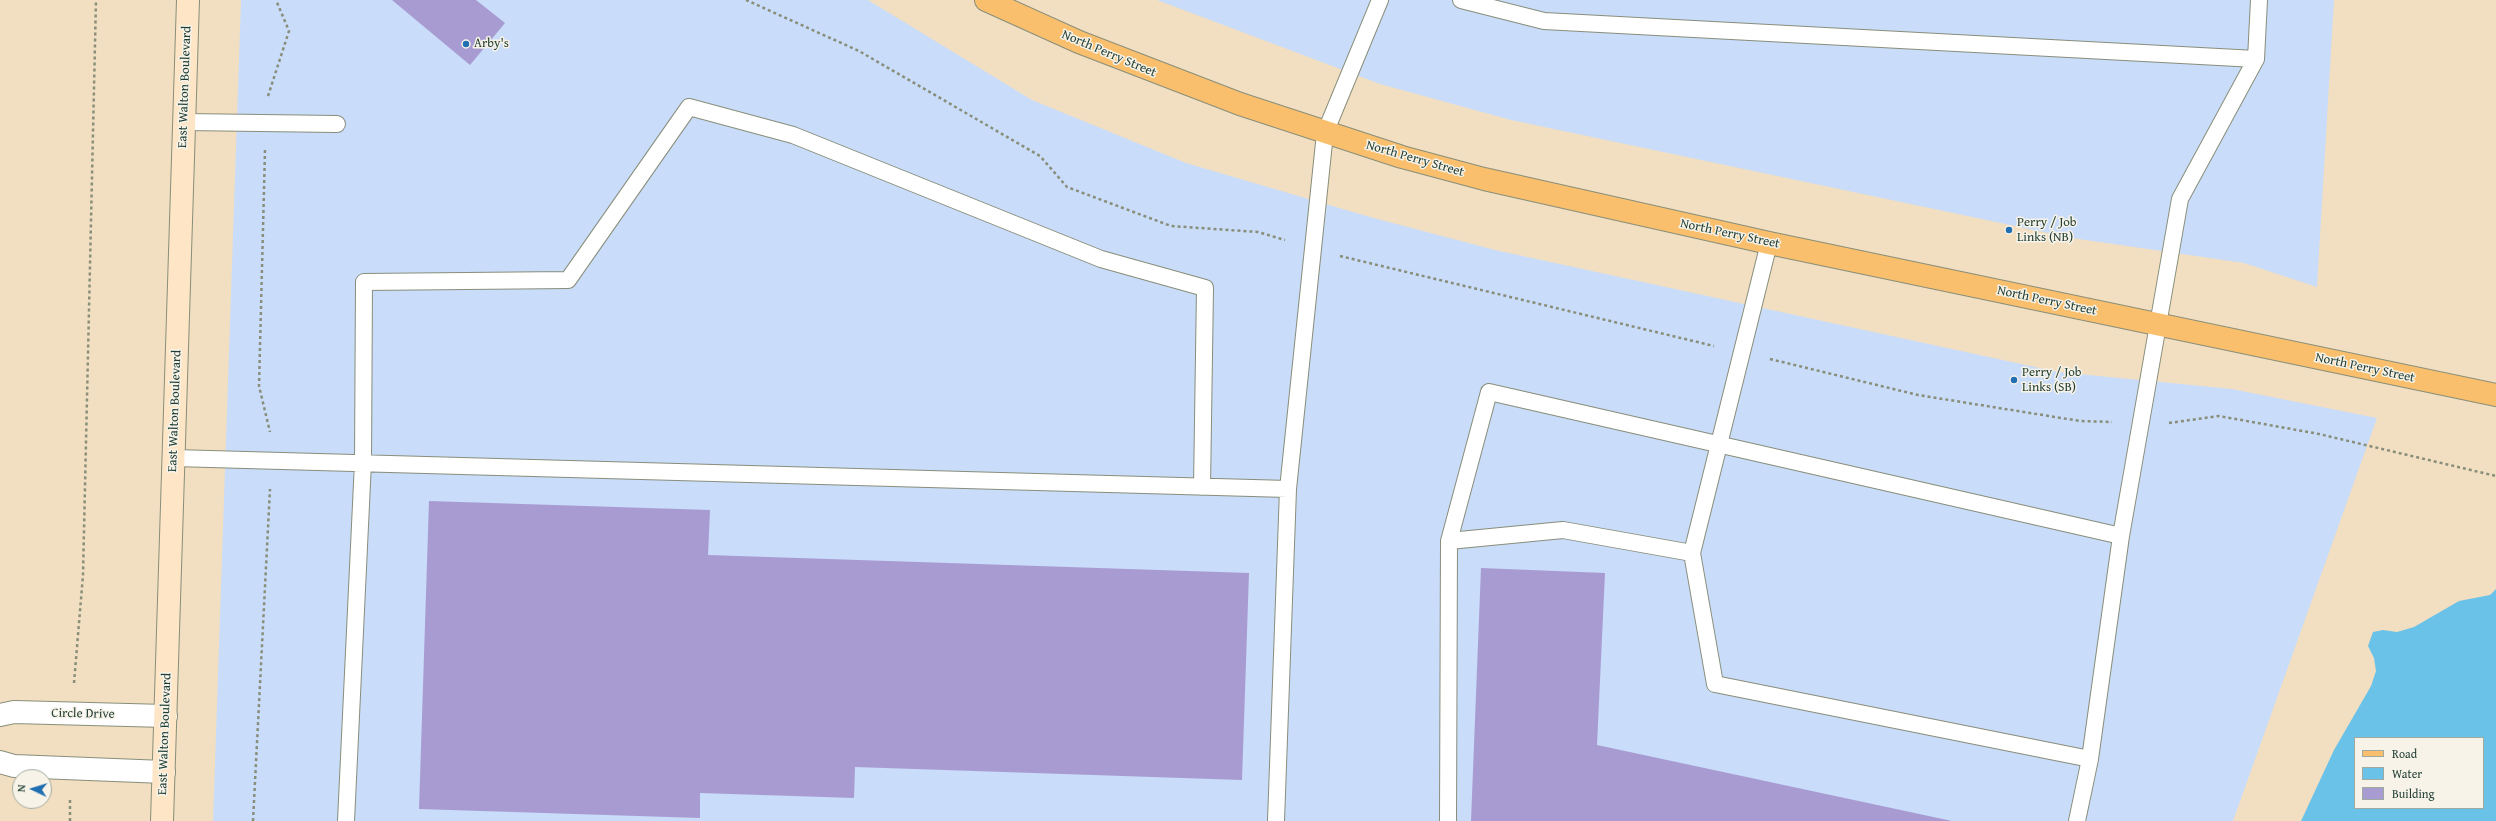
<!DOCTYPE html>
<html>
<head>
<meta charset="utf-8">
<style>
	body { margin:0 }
	#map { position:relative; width:2496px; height:821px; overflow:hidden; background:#f2dfc1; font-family:"Gentium Book Plus",serif }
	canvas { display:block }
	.legend { position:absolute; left:2354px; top:737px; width:130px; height:72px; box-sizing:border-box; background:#f7f3e8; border:1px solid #a1aaa0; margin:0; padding:5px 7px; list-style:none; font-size:12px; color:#1f3d34 }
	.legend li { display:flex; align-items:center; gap:8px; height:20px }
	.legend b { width:20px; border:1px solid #a1aaa0 }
	.north { position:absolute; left:12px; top:769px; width:40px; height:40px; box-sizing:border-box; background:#f7f3e8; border:1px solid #a1aaa0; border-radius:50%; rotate:274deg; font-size:11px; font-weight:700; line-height:16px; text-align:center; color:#1f3d34 }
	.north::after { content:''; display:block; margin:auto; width:14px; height:18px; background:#1f6fb2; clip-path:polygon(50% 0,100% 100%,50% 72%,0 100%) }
</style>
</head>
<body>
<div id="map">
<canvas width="2496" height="821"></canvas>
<ul class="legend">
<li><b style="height:5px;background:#f9bf6d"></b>Road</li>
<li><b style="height:11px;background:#6bc2e8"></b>Water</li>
<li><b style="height:11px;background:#a89bd2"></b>Building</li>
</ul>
<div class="north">N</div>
</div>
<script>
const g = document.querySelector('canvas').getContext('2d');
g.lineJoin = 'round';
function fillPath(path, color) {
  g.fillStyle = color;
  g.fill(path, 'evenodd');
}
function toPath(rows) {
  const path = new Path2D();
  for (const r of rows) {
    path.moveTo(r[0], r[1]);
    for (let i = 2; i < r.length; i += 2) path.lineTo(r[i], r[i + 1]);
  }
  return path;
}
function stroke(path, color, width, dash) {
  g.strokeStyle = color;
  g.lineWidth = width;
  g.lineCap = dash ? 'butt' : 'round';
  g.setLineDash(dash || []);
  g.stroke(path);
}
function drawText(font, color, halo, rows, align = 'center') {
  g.font = font + ' "Gentium Book Plus",serif';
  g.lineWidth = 3;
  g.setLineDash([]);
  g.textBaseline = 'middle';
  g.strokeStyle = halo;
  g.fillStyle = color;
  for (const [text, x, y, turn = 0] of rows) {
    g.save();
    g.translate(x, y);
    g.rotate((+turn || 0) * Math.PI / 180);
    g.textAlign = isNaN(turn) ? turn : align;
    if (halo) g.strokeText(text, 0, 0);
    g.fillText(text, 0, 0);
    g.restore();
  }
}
fillPath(toPath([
	[241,0,868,0,1032,100,1186,163,1370,217,1495,250,2058,372,2232,389,2377,418,2233,821,213,821],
	[1157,0,2334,0,2317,287,2244,263,2072,238,1511,120,1380,84]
]), '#c9dcf9');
fillPath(toPath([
	[2496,589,2496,821,2301,821,2334,750,2371,686,2376,671,2374,658,2368,646,2373,632,2383,630,2397,632,2414,627,2459,601,2490,595],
	[2355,738,2483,738,2483,808,2355,808]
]), '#6bc2e8');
fillPath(toPath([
	[392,0,476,0,505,23,470,65],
	[429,501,710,510,708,555,1249,573,1242,780,855,767,854,798,700,793,700,818,419,809],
	[1481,568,1605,573,1597,745,1952,821,1471,821]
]), '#a89bd2');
const lane = toPath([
	[1461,0,1544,21,2256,59],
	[184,122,337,124],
	[1769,243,1692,553,1715,684,2090,759,2077,821],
	[174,458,1288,489,1325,133,1380,0],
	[1449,541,1489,392,2121,536],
	[2090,759,2121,536,2180,199,2256,59,2259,0],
	[346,821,363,462,364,282,568,280,689,107,793,135,1101,259,1205,288,1202,487],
	[1276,821,1288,489],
	[1448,821,1449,541,1563,530,1692,553]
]);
const street = toPath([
	[0,715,14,712,166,716],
	[0,762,14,766,164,772]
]);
const secondary = toPath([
	[162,821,188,0]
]);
const primary = toPath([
	[986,0,1079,42,1240,104,1402,157,1484,179,1769,243,2496,395]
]);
stroke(lane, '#888e7a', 18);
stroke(street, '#888e7a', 24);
stroke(secondary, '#888e7a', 24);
stroke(primary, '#888e7a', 24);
stroke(toPath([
	[746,0,859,51,1040,156,1067,187,1171,226,1258,232,1285,240],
	[268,96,289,31,276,0],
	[265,150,259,386,270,432],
	[1340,256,1714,346],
	[1770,359,1918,395,2080,421,2112,422],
	[2169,423,2219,416,2319,434,2496,476],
	[74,683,83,575,96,0],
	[70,821,70,800],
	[253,821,270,489]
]), '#888e7a', 2.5, [3, 3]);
stroke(lane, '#fff', 16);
stroke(street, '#fff', 22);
stroke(secondary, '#fde5c5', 22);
stroke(primary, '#f9bf6d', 22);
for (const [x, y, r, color] of [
	[466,44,4,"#1f6fb2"],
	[2009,230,4,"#1f6fb2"],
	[2014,380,4,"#1f6fb2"]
]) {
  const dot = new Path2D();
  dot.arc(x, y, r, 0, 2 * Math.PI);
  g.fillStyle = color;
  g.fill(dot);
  stroke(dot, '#f7f3e8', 1.5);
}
drawText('13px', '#1f3d34', '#f7f3e8', [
	["Arby's",474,44],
	["Perry / Job",2017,223],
	["Links (NB)",2017,238],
	["Perry / Job",2022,373],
	["Links (SB)",2022,388]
], 'left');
drawText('13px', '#1f3d34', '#f7f3e8', [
	["North Perry Street",1109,54,23],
	["East Walton Boulevard",185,87,-88],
	["North Perry Street",1415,159,16],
	["North Perry Street",1730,234,12],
	["North Perry Street",2047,301,12],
	["North Perry Street",2365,368,12],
	["East Walton Boulevard",175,411,-88],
	["Circle Drive",83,714,1],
	["East Walton Boulevard",165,734,-88]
]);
</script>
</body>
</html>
